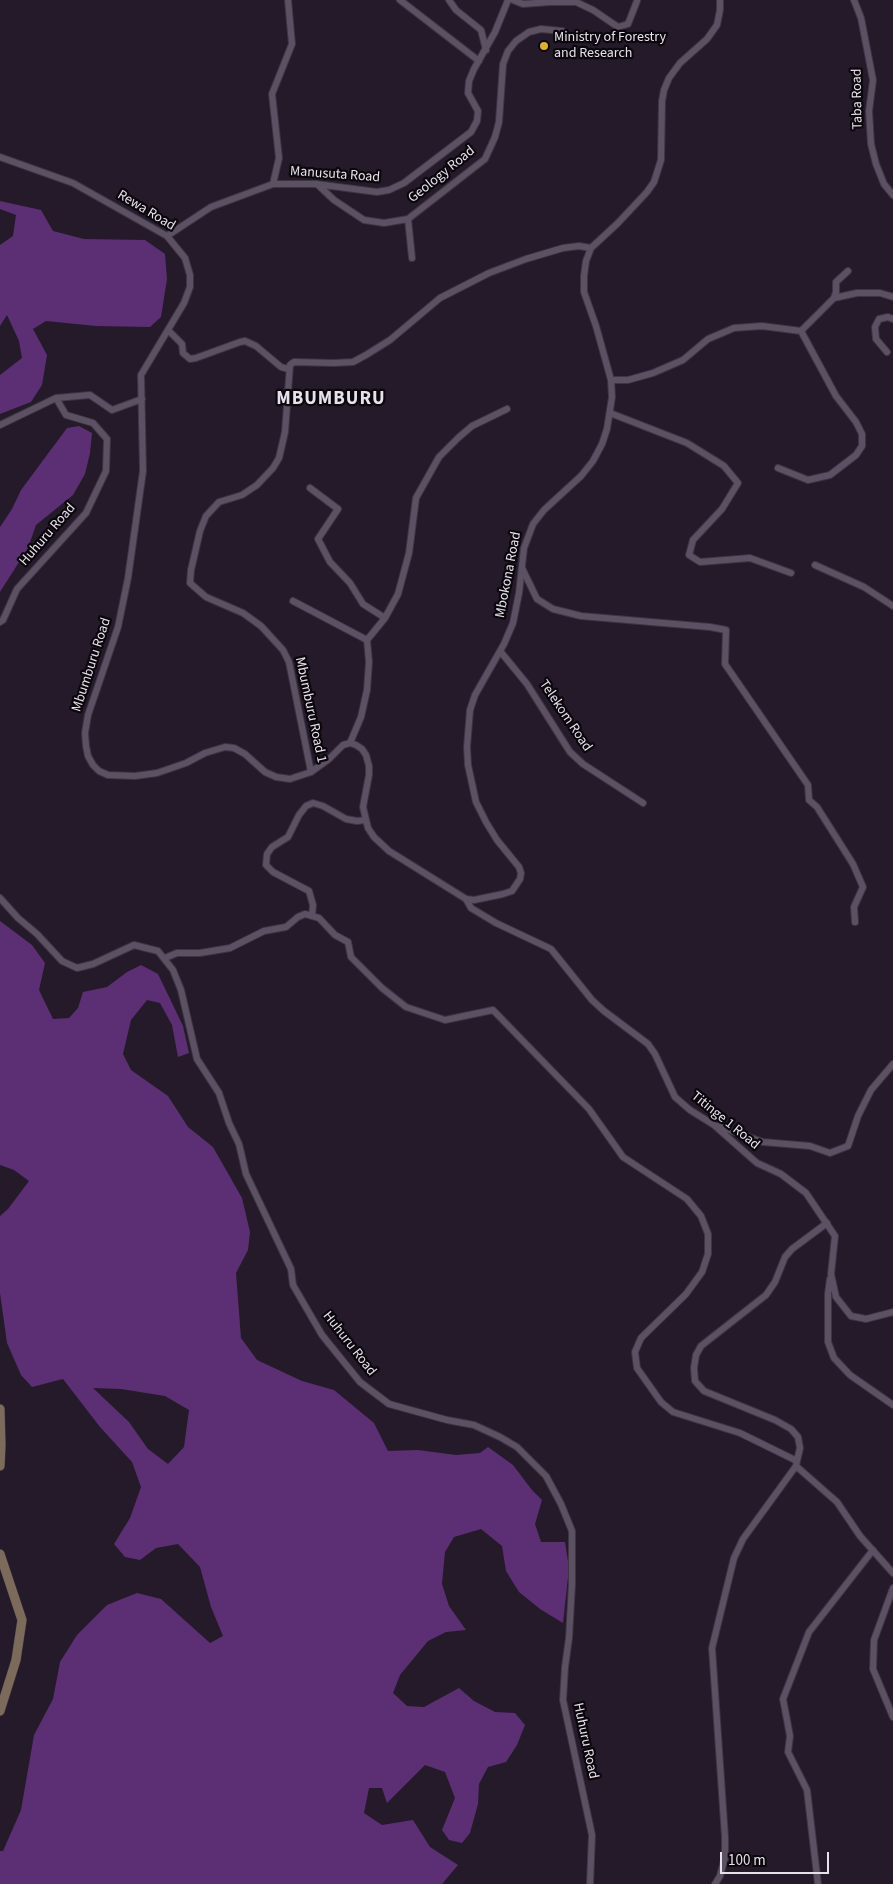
<!DOCTYPE html>
<html>
<head>
<meta charset="utf-8">
<style>
	body { margin:0 }
	#map { position:relative; width:893px; height:1884px; overflow:hidden; background:#241a29; font-family:"Source Sans 3",sans-serif }
	canvas { display:block }
	.scale { position:absolute; left:720px; top:1852px; width:109px; height:22px; box-sizing:border-box; border:2px solid #e7e1ec; border-top:0; padding-left:6px; font-size:15px; line-height:18px; white-space:nowrap; color:#e7e1ec; -webkit-text-stroke:4px #0b070d; paint-order:stroke }
</style>
</head>
<body>
<div id="map">
<canvas width="893" height="1884"></canvas>
<div class="scale">100 m</div>
</div>
<script>
const g = document.querySelector('canvas').getContext('2d');
g.lineJoin = 'round';
function fillPath(path, color) {
  g.fillStyle = color;
  g.fill(path, 'evenodd');
}
function toPath(rows) {
  const path = new Path2D();
  for (const r of rows) {
    path.moveTo(r[0], r[1]);
    for (let i = 2; i < r.length; i += 2) path.lineTo(r[i], r[i + 1]);
  }
  return path;
}
function stroke(path, color, width, dash) {
  g.strokeStyle = color;
  g.lineWidth = width;
  g.lineCap = dash ? 'butt' : 'round';
  g.setLineDash(dash || []);
  g.stroke(path);
}
function drawText(font, color, halo, rows, align = 'center') {
  g.font = font + ' "Source Sans 3",sans-serif';
  g.lineWidth = 4.5;
  g.setLineDash([]);
  g.textBaseline = 'middle';
  g.strokeStyle = halo;
  g.fillStyle = color;
  for (const [text, x, y, turn = 0] of rows) {
    g.save();
    g.translate(x, y);
    g.rotate((+turn || 0) * Math.PI / 180);
    g.textAlign = isNaN(turn) ? turn : align;
    if (halo) g.strokeText(text, 0, 0);
    g.fillText(text, 0, 0);
    g.restore();
  }
}
fillPath(toPath([
	[0,201,41,210,53,231,84,239,145,240,165,254,167,279,161,317,150,327,96,326,46,321,33,329,47,355,42,385,31,402,0,414,0,375,22,358,19,341,7,315,0,326,0,245,13,236,16,215,0,209],
	[79,426,92,433,90,453,85,474,73,495,36,525,28,548,0,592,0,527,12,509,21,490,67,428],
	[0,921,32,945,45,963,39,990,53,1019,69,1018,78,1008,83,992,107,987,127,972,141,965,158,974,183,1026,189,1053,178,1057,172,1025,160,1003,147,1000,131,1020,123,1054,131,1070,168,1096,188,1127,213,1147,242,1198,250,1232,248,1250,236,1273,241,1338,257,1360,302,1381,334,1390,374,1423,388,1451,418,1450,456,1455,480,1453,488,1447,513,1465,532,1490,542,1500,535,1524,541,1542,565,1542,569,1568,563,1623,540,1609,519,1592,506,1571,502,1546,481,1529,454,1537,445,1552,442,1584,449,1606,466,1630,446,1632,428,1641,400,1675,393,1693,407,1706,424,1707,459,1688,474,1701,495,1712,515,1713,525,1725,517,1745,506,1762,488,1767,479,1784,478,1804,470,1833,462,1843,449,1840,442,1830,455,1798,445,1772,425,1765,387,1803,382,1788,369,1788,364,1813,382,1825,413,1820,430,1847,458,1865,442,1884,0,1884,0,1851,3,1851,21,1810,34,1735,53,1699,60,1662,77,1635,107,1605,137,1593,161,1599,210,1643,223,1636,211,1607,200,1567,178,1544,156,1548,140,1560,125,1557,114,1544,130,1518,141,1487,132,1462,100,1427,63,1379,32,1387,21,1375,7,1343,0,1293,0,1216,8,1209,29,1181,14,1170,0,1165],
	[93,1388,121,1389,165,1396,189,1410,184,1447,168,1464,148,1449,129,1422]
]), '#5c2f74');
const street = toPath([
	[400,0,479,61],
	[449,0,456,10,481,30,486,50],
	[513,0,523,4,550,2,576,2,593,10,618,27,628,24,637,1],
	[854,0,861,18,873,80,869,111,871,144,876,164,884,184,893,195],
	[0,157,73,183,167,236,185,258,190,275,190,287,184,303,141,375,143,471,128,578,118,627,88,715,85,733,86,746,88,756,93,765,99,771,108,775,135,776,157,773,186,763,205,753,225,747,234,748,245,754,265,772,276,777,290,779,311,772,329,759,343,745,350,743,356,745,362,749,366,755,369,766,369,775,363,807,368,828,374,837,389,851,466,899,474,900,503,894,512,891,520,879,521,873,519,867,497,840,486,822,476,802,468,765,467,747,470,710,475,695,504,644,513,623,519,593,524,548,533,524,544,510,581,476,593,461,602,444,607,429,612,397,611,380,596,326,584,292,584,276,586,261,591,248,618,223,647,192,654,182,661,160,662,101,664,90,669,78,680,63,707,39,717,25,720,10,720,0],
	[273,184,279,158,272,94,292,44,288,0],
	[317,184,334,200,364,220,384,223,408,219,485,159,495,137,499,122,503,64,508,51,516,41,529,32,541,29,562,31],
	[408,219,412,258],
	[167,236,211,207,273,184,316,184,377,192,389,190,404,183,471,132,477,121,478,111,468,93,469,81,474,69,495,32,508,0],
	[834,298,836,292,836,282,848,271],
	[169,331,182,344,183,353,190,359,196,358,240,342,245,341,256,346,281,367,288,369],
	[801,331,834,298,857,293,880,293,893,297],
	[887,352,876,339,875,327,879,319,888,317,893,319],
	[611,380,628,380,653,373,683,360,708,339,734,328,762,326,801,331],
	[610,413,687,443,724,466,738,483,722,509,693,540,689,555,700,562,750,558,791,573],
	[0,425,56,398,90,395,112,410,142,399],
	[778,468,808,480,830,475,856,455,862,446,862,434,856,422,836,396,801,331],
	[310,488,338,509,318,539,330,562,350,583,363,604,385,618],
	[815,565,864,587,893,606],
	[522,568,537,599,553,609,581,616,710,627,726,630,725,664,808,785,809,800,817,807,853,864,863,887,854,907,855,922],
	[293,601,367,640],
	[0,622,3,620,17,589,86,513,106,471,107,439,93,423,66,415,56,398],
	[500,651,527,684,570,752,583,764,643,803],
	[350,743,361,717,367,690,369,662,367,640,385,618,398,594,409,553,416,498,439,457,458,438,472,426,507,409],
	[311,772,289,662,283,650,261,626,243,613,206,597,190,583,191,570,200,531,206,516,219,502,242,495,257,485,273,468,279,458,285,432,290,365,294,362,334,363,353,362,366,355,390,340,440,298,489,273,526,259,563,248,579,246,591,248],
	[0,898,18,918,37,934,62,961,77,968,93,964,134,945,158,951,173,970,181,990,197,1059,219,1093,229,1123,239,1144,246,1174,291,1269,293,1285,322,1335,360,1382,389,1404,447,1420,474,1425,500,1437,517,1447,546,1476,561,1504,572,1531,572,1584,569,1638,565,1667,563,1700,592,1835,590,1884],
	[466,899,471,908,496,923,551,949,592,1000,604,1011,648,1044,655,1054,675,1097,690,1110,714,1125,757,1163,781,1174,806,1193,835,1236,831,1274,836,1297,851,1316,866,1319,893,1312],
	[312,916,313,905,309,891,273,872,266,865,267,854,272,847,288,837,299,815,306,806,313,803,323,806,346,819,357,821,365,820],
	[165,958,177,953,200,953,230,948,264,931,286,927,298,917,305,914,319,918,335,935,348,942,351,957,382,988,406,1007,445,1020,493,1010,589,1109,623,1157,687,1199,701,1216,708,1234,708,1254,702,1272,686,1294,641,1338,635,1352,637,1368,661,1402,673,1412,740,1433,797,1461,796,1466],
	[718,1126,763,1142,810,1146,830,1153,848,1146,858,1116,871,1090,893,1064],
	[830,1279,828,1294,828,1342,834,1358,850,1375,893,1405],
	[797,1461,800,1448,798,1437,791,1429,775,1420,704,1391,695,1381,694,1368,696,1355,701,1346,766,1295,775,1282,785,1257,792,1249,827,1223],
	[893,1588,874,1640,873,1669,893,1717],
	[715,1884,720,1876,725,1857,725,1837,712,1648,734,1558,743,1539,796,1466,837,1502,860,1536,893,1573],
	[818,1884,807,1790,788,1752,790,1736,783,1699,809,1632,873,1550]
]);
const secondary = toPath([
	[0,1409,1,1445,0,1466],
	[0,1554,22,1620,16,1660,0,1711]
]);
stroke(street, '#3d3542', 8);
stroke(secondary, '#3d3542', 10);
stroke(street, '#5c5163', 6);
stroke(secondary, '#7c6a5b', 9);
for (const [x, y, r, color] of [
	[544,46,5,"#dcb233"]
]) {
  const dot = new Path2D();
  dot.arc(x, y, r, 0, 2 * Math.PI);
  g.fillStyle = color;
  g.fill(dot);
  stroke(dot, '#0b070d', 2);
}
drawText('14px', '#e7e1ec', '#0b070d', [
	["Ministry of Forestry",554,38],
	["and Research",554,54]
], 'left');
drawText('14px', '#e7e1ec', '#0b070d', [
	["Taba Road",858,99,-91],
	["Manusuta Road",335,175,4],
	["Geology Road",442,175,-39],
	["Rewa Road",146,211,31],
	["Huhuru Road",48,535,-49],
	["Mbokona Road",509,575,-79],
	["Mbumburu Road",92,665,-72],
	["Mbumburu Road 1",310,710,78],
	["Telekom Road",565,716,56],
	["Titinge 1 Road",725,1121,39],
	["Huhuru Road",349,1344,52],
	["Huhuru Road",585,1741,78]
]);
g.letterSpacing = '1px';
drawText('bold 19px', '#e7e1ec', '#0b070d', [
	["MBUMBURU",331,400]
]);
g.letterSpacing = '0px';
</script>
</body>
</html>
